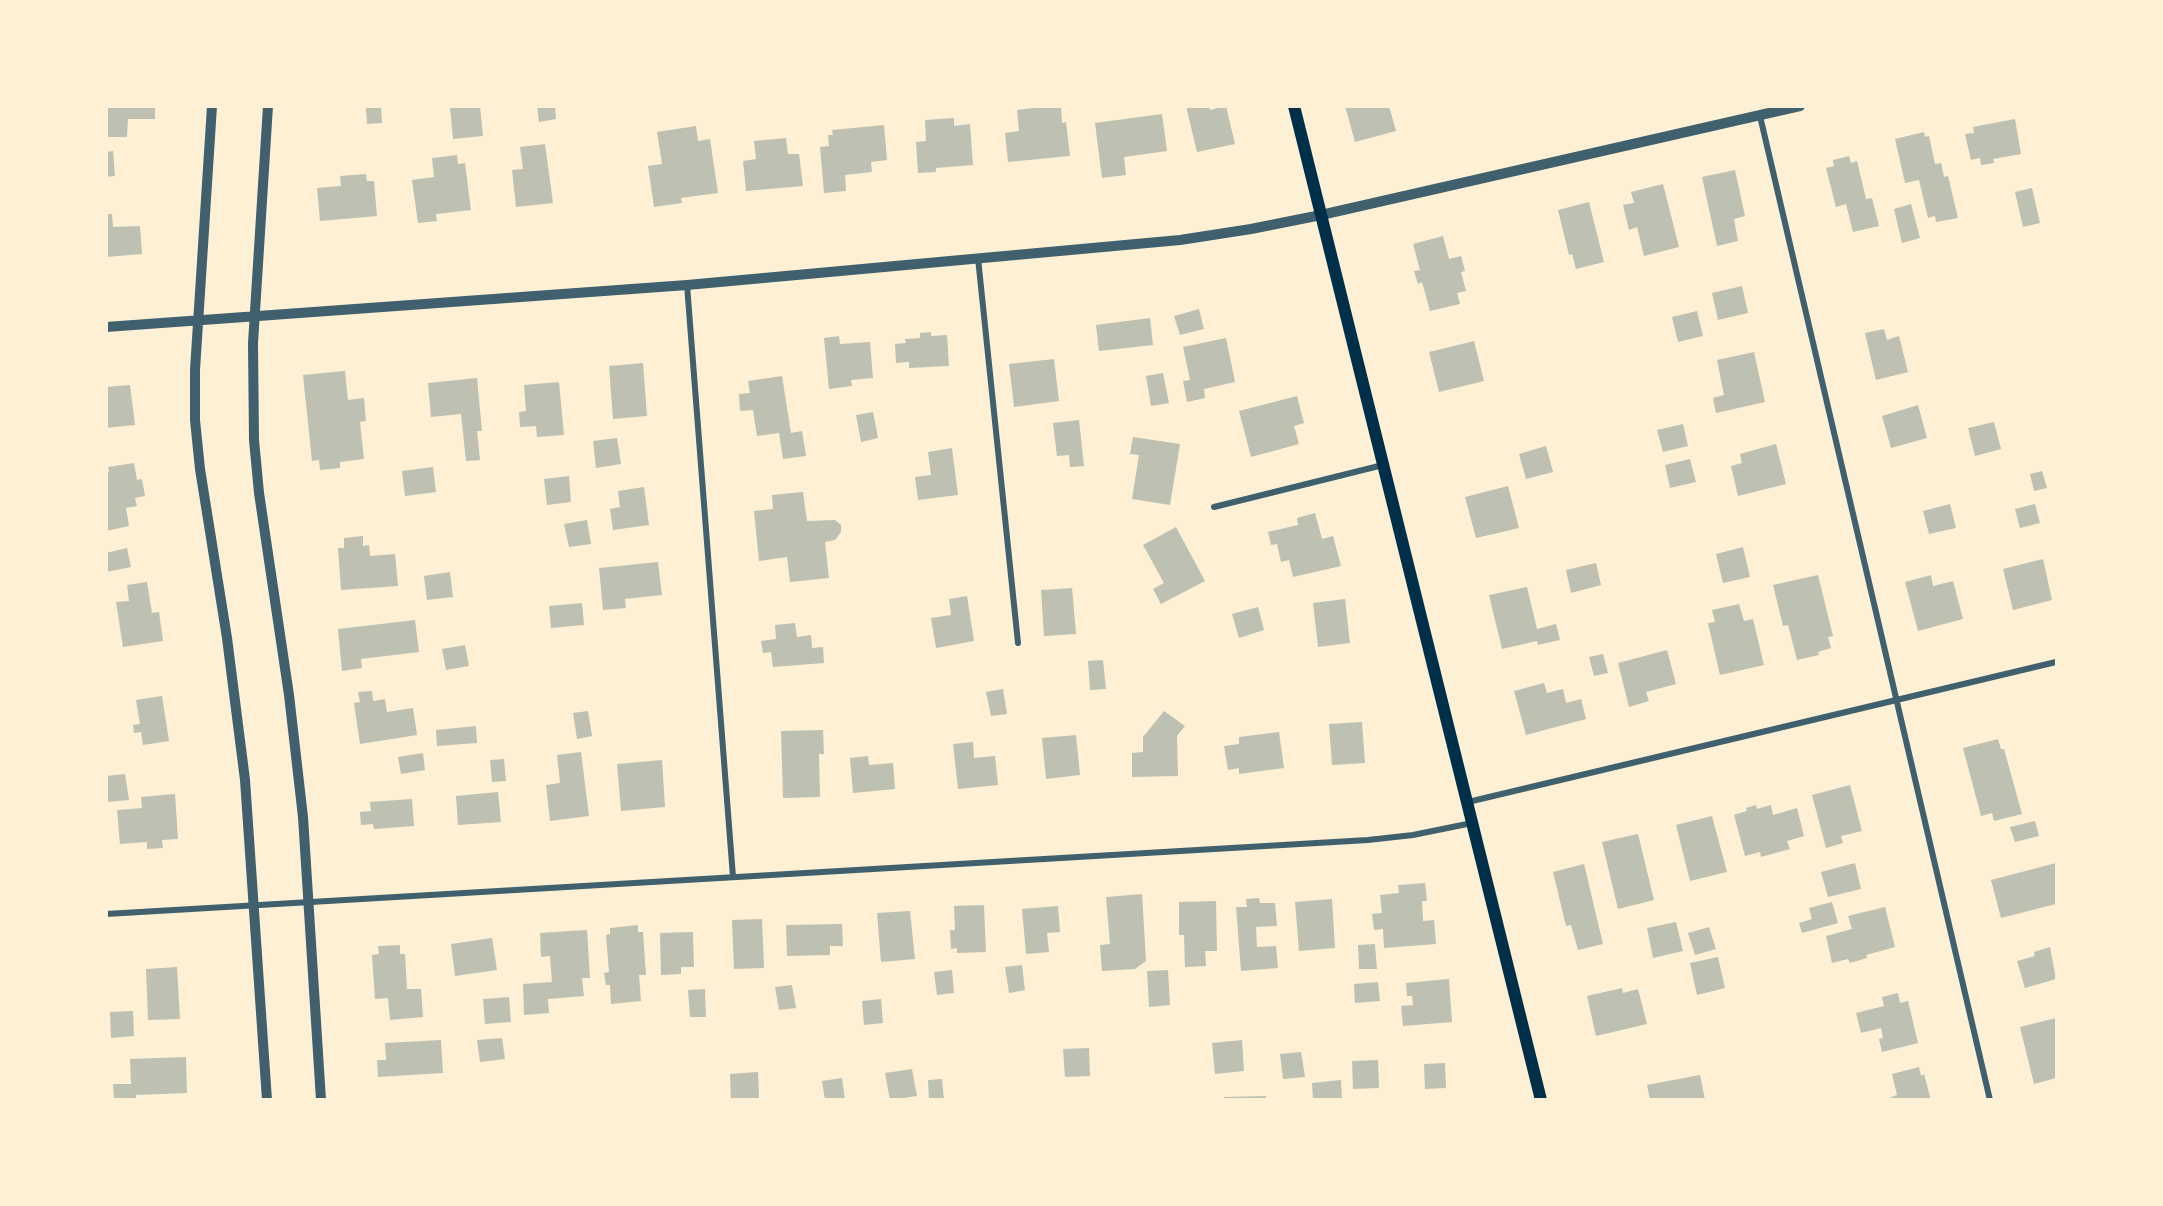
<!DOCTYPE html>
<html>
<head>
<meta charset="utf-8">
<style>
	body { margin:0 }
	#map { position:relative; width:2163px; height:1206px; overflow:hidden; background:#fdf0d5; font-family:Raleway,sans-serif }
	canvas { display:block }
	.frame { position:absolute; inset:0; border:108px solid #fdf0d5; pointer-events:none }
</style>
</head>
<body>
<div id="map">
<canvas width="2163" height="1206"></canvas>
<div class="frame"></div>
</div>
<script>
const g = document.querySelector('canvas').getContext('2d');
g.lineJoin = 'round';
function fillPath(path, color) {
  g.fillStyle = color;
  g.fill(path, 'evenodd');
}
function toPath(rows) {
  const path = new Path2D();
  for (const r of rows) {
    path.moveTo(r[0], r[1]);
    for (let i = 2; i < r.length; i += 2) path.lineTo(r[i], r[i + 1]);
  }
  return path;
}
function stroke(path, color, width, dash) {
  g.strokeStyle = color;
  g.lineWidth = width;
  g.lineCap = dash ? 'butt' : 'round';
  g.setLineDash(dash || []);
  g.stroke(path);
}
fillPath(toPath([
	[125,106,155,106,155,119,128,119,127,137,106,137,107,107,125,108],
	[463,106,480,106,483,136,453,139,450,108],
	[537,106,555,106,556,119,539,122],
	[1049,106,1061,106,1062,123,1066,122,1070,156,1008,162,1005,133,1019,131,1017,110],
	[1186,106,1209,106,1210,110,1226,106,1235,144,1197,152],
	[1345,106,1389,106,1396,131,1355,142],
	[381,107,382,123,367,124,366,108],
	[1162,114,1167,151,1124,157,1126,175,1102,178,1095,123],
	[954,118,954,126,970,124,973,165,936,168,936,172,918,173,916,142,926,141,925,120],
	[2015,119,2021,154,1993,159,1994,163,1981,165,1980,158,1971,160,1965,134,1974,133,1973,127],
	[884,125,887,160,871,162,872,172,845,175,846,191,824,193,820,147,829,146,828,135,833,135,832,130],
	[696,126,698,141,710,139,718,193,681,198,682,203,654,207,648,166,662,164,657,132],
	[1924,132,1925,137,1929,136,1935,164,1941,163,1944,177,1948,176,1958,218,1936,222,1935,216,1928,218,1919,180,1905,183,1895,139],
	[786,138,788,154,799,154,803,186,746,191,743,161,756,159,754,141],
	[545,144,553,203,516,207,512,170,523,169,520,147],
	[113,151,115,176,106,177,106,152],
	[457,155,458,164,465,163,471,210,436,214,437,221,418,223,412,180,434,177,432,158],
	[1849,156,1851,163,1857,161,1866,199,1872,198,1879,226,1853,232,1846,204,1836,207,1826,168,1834,166,1833,160],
	[1735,170,1745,216,1734,219,1738,241,1717,246,1702,177],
	[366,174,367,181,374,181,377,216,320,221,317,188,341,186,340,176],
	[1663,184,1679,247,1644,256,1637,227,1629,230,1623,205,1634,203,1631,192],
	[2032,188,2040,223,2023,227,2015,192],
	[1589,202,1604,262,1576,269,1572,254,1569,255,1558,210],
	[1911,204,1920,238,1902,243,1894,209],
	[106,214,112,214,113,227,140,226,142,254,106,257],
	[1443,236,1449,259,1461,256,1465,271,1461,272,1466,291,1457,293,1460,304,1430,311,1422,282,1418,284,1414,271,1420,270,1413,244],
	[1742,286,1748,313,1718,320,1712,293],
	[1199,309,1204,329,1180,335,1174,316],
	[1697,311,1703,336,1678,342,1672,317],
	[1150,318,1153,345,1099,351,1096,325],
	[1884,329,1887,340,1899,336,1908,372,1876,380,1865,333],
	[931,332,931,336,947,335,949,366,909,368,909,362,896,363,895,344,906,343,905,339,920,338,920,333],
	[839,336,840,344,870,342,873,378,851,380,852,386,829,389,824,338],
	[1226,338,1235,382,1204,389,1205,398,1187,402,1183,381,1190,380,1183,347],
	[1474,341,1484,381,1439,392,1429,352],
	[1754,352,1765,402,1716,413,1713,398,1724,395,1717,360],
	[1054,359,1059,401,1014,407,1009,364],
	[643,363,647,416,613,419,609,366],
	[345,371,348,400,364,398,366,421,360,422,364,459,340,462,340,468,320,470,319,460,312,461,303,375],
	[1163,373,1169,403,1151,406,1146,376],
	[782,376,791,433,802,431,806,456,783,459,779,433,757,436,753,410,740,411,739,394,750,393,748,381],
	[477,378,482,431,477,431,480,460,466,461,461,414,431,417,428,383],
	[559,382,564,435,537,437,536,426,520,427,519,412,526,411,524,385],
	[130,385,135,425,106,428,106,387],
	[1297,396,1304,423,1294,426,1299,444,1251,457,1239,411],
	[1918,405,1927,438,1891,448,1882,416],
	[873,412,878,438,861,442,856,415],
	[1079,420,1084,466,1070,467,1069,455,1057,456,1053,423],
	[1994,422,2001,449,1975,456,1968,428],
	[1683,424,1688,446,1663,452,1657,430],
	[1133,437,1180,444,1170,505,1132,499,1139,455,1130,454],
	[617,438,621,464,596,468,593,441],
	[1776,444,1786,484,1738,496,1731,466,1742,463,1740,454],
	[1546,446,1553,472,1526,479,1519,454],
	[952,448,958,495,918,500,915,477,931,475,928,452],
	[1690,459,1696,482,1670,488,1665,465],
	[134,463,137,480,142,479,145,496,135,498,137,506,126,508,129,526,106,531,106,473,109,472,108,467],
	[433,467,436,492,405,496,402,471],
	[2042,471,2047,488,2034,491,2030,474],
	[569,476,571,502,547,505,544,479],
	[1508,486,1519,528,1476,538,1465,497],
	[644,487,649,525,613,530,610,509,620,507,618,491],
	[803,492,807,521,835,520,841,525,841,532,835,540,825,542,829,578,790,582,787,557,759,561,754,511,773,509,772,495],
	[1950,504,1956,528,1929,534,1923,511],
	[2035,504,2040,523,2020,528,2015,509],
	[1315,513,1322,539,1333,536,1341,566,1293,577,1289,560,1281,562,1277,544,1271,545,1268,532,1298,525,1297,518],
	[587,520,591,544,569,547,564,524],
	[1176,527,1205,581,1161,604,1153,589,1164,583,1143,545],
	[363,536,363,546,369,545,370,556,395,554,398,586,341,590,338,548,344,548,344,538],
	[1743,547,1750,577,1723,583,1716,554],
	[127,548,131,567,106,572,106,553],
	[2043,559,2052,600,2013,610,2003,569],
	[658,562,662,595,625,599,626,608,603,610,599,568],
	[1596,563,1601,585,1571,593,1566,570],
	[450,572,453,597,427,600,424,576],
	[1818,575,1833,636,1828,637,1831,648,1818,652,1819,655,1797,660,1788,625,1783,626,1773,585],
	[1931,575,1933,586,1953,581,1963,619,1918,631,1905,582],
	[147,582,152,613,159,612,163,641,123,647,116,602,129,601,127,585],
	[1527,587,1537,629,1556,624,1560,640,1538,645,1537,641,1502,649,1489,595],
	[1072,588,1076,634,1044,636,1041,590],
	[967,596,974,641,936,648,931,618,951,615,949,599],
	[1345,599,1350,643,1318,647,1313,603],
	[582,603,584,625,551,628,549,606],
	[1739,604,1744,621,1753,619,1764,665,1720,675,1708,623,1715,622,1712,610],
	[1258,607,1264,630,1239,638,1232,614],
	[415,620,419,652,361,659,362,668,342,671,338,629],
	[795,623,797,637,811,635,812,648,823,647,824,663,773,667,771,652,763,653,761,641,776,639,775,625],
	[465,645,469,666,446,670,442,649],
	[1667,650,1676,684,1646,692,1649,701,1629,707,1618,663],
	[1603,654,1608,673,1594,676,1589,657],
	[1103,660,1106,689,1090,690,1088,661],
	[1544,683,1547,693,1563,689,1566,703,1581,699,1586,719,1526,735,1514,691],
	[1003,689,1007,714,991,716,986,692],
	[372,691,373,701,385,699,387,712,413,708,417,735,360,744,354,703,360,702,358,692],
	[162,696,169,741,143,745,141,732,134,733,133,725,140,724,136,700],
	[588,711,592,736,577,739,573,713],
	[1164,711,1185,726,1177,736,1178,776,1132,777,1132,753,1143,752,1143,737],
	[1362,722,1365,763,1332,765,1329,724],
	[476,726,477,743,437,746,436,730],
	[823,730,824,754,819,754,820,797,783,798,781,731],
	[1279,732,1284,768,1239,774,1239,768,1228,770,1224,746,1239,744,1239,737],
	[1076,735,1080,775,1046,779,1042,738],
	[1998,739,2001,749,2004,749,2022,814,1994,821,1992,813,1981,816,1963,748],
	[973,742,974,758,995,756,998,785,958,789,953,744],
	[581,752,589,816,550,821,546,785,560,783,557,755],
	[423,753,425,770,401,774,398,757],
	[868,756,869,765,893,763,895,789,853,793,850,758],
	[504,759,506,781,492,782,490,760],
	[662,760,665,807,621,811,617,764],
	[125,774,129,800,106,802,106,776],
	[1850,785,1862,831,1841,836,1843,843,1826,848,1812,795],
	[498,792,501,822,458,825,456,796],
	[175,794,178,839,162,840,163,848,147,849,147,842,120,844,117,810,142,808,141,797],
	[412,799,414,826,374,829,373,824,361,825,360,812,371,811,370,802],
	[1756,805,1757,809,1771,805,1773,815,1797,808,1804,836,1787,841,1790,849,1761,857,1760,852,1745,856,1734,815,1747,811,1746,808],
	[1712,816,1727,872,1690,881,1676,825],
	[2035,821,2039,836,2015,842,2010,827],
	[1638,834,1654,900,1618,909,1602,842],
	[1855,863,1861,889,1828,897,1821,872],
	[2056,863,2056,904,2001,918,1991,880],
	[1584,864,1603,944,1578,950,1571,925,1566,926,1553,872],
	[1425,883,1427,901,1422,901,1423,921,1434,920,1436,944,1384,948,1383,929,1374,930,1372,914,1382,913,1380,895,1399,893,1398,885],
	[1142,894,1146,961,1135,969,1102,971,1100,945,1110,944,1106,897],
	[1259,898,1260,903,1275,903,1277,926,1256,927,1257,947,1276,946,1278,968,1241,971,1236,907,1247,907,1246,899],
	[1332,899,1335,948,1299,951,1295,902],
	[1216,901,1217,951,1205,951,1206,966,1185,967,1184,935,1179,935,1179,902],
	[1832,902,1838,923,1802,933,1799,923,1812,919,1809,908],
	[984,905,986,952,957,953,957,948,951,949,950,930,955,930,954,906],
	[1058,906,1060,932,1047,933,1049,952,1026,954,1022,909],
	[1885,907,1895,947,1866,955,1867,958,1850,963,1848,959,1832,963,1826,936,1852,929,1848,916],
	[910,911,915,959,881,962,877,913],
	[762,919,764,968,734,969,732,920],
	[1676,922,1683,951,1653,958,1647,928],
	[842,924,843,946,830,946,830,955,787,956,786,925],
	[638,925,638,932,643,932,646,975,639,975,641,1001,611,1004,610,985,606,985,604,973,609,972,606,935,610,934,610,928],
	[1709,927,1716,949,1695,955,1688,933],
	[587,930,590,978,582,978,584,996,548,999,549,1013,524,1015,523,984,552,982,550,956,541,957,540,933],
	[693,932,694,967,681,967,681,974,661,975,660,933],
	[492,938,497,970,455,976,451,944],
	[1375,944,1377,969,1359,969,1358,945],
	[400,945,400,954,405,954,407,989,421,989,423,1017,390,1020,388,998,375,999,372,955,379,954,378,946],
	[2050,947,2056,979,2025,988,2017,961,2035,956,2034,952],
	[1718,957,1725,988,1697,995,1690,963],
	[1022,965,1025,990,1009,993,1005,967],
	[177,967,180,1019,148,1020,146,969],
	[952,970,954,993,937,995,934,972],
	[1168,970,1170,1005,1149,1007,1147,971],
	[1449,979,1452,1022,1403,1026,1401,1006,1413,1005,1412,996,1407,996,1406,983],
	[1378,982,1380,1001,1355,1003,1354,984],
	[792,985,796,1008,779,1010,775,987],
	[1622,988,1623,993,1638,989,1647,1024,1596,1036,1587,996],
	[705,989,706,1017,690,1017,688,990],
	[1898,993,1900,1003,1908,1001,1918,1043,1882,1052,1879,1039,1883,1038,1881,1028,1861,1033,1856,1013,1884,1006,1882,997],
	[509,997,511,1022,485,1024,483,999],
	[881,999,883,1023,864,1025,862,1001],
	[133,1011,134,1036,111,1038,110,1012],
	[2056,1018,2056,1078,2034,1084,2020,1027],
	[502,1038,505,1059,480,1062,477,1040],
	[441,1040,443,1073,378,1077,377,1060,386,1060,385,1043],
	[1242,1040,1244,1071,1215,1074,1212,1043],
	[1089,1048,1090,1076,1065,1077,1063,1049],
	[1301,1052,1305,1077,1283,1079,1280,1054],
	[186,1057,187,1093,136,1095,136,1100,114,1100,113,1084,131,1084,130,1059],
	[1378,1060,1379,1088,1353,1089,1352,1061],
	[1445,1063,1446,1088,1425,1089,1424,1064],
	[1919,1067,1921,1076,1924,1074,1931,1100,1884,1100,1897,1095,1892,1074],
	[912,1069,917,1096,890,1100,885,1073],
	[758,1072,759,1099,731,1100,730,1074],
	[1700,1075,1705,1100,1650,1100,1647,1085],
	[842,1078,845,1100,825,1100,822,1081],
	[942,1079,944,1100,929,1100,928,1080],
	[1341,1080,1342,1100,1313,1100,1312,1083],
	[1266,1096,1266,1100,1224,1100,1224,1097]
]), '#bec0b2');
stroke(toPath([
	[1760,116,1990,1100],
	[978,258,1018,643],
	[687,285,733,877],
	[1214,507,1383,465],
	[1468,802,2056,662],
	[106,914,1368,840,1413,835,1472,823]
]), '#3f606c', 6);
stroke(toPath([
	[212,106,195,370,195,420,200,469,227,638,245,780,267,1100],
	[268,106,253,343,254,440,259,493,289,695,303,817,321,1100],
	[106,327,687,285,1180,240,1251,229,1321,215,1800,106]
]), '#3f606c', 10);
stroke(toPath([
	[1294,106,1541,1100]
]), '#003049', 12);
</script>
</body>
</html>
